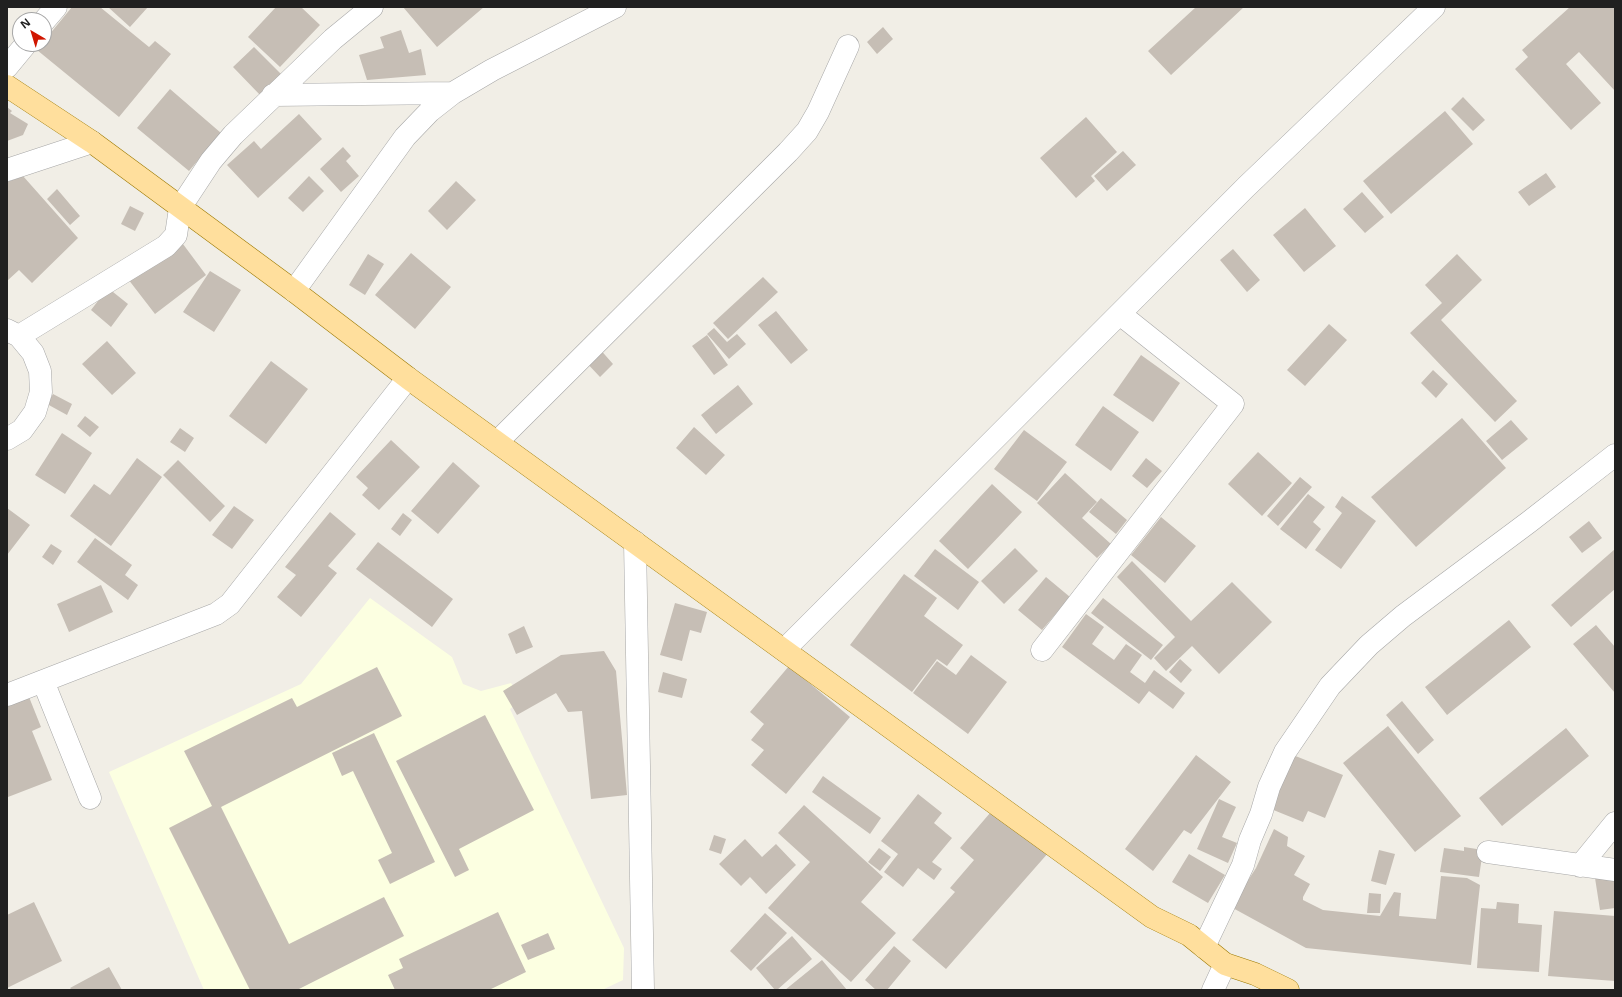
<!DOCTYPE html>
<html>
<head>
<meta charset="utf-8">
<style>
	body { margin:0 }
	#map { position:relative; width:1622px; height:997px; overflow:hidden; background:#f1eee6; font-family:"Open Sans",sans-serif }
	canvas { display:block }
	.frame { position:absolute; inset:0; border:8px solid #202020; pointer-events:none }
	.north { position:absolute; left:12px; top:12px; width:40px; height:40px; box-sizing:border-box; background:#fff; border:1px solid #a6a6a6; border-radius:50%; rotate:322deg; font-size:11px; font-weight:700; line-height:16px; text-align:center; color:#202020 }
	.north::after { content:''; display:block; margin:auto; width:14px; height:18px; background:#d01600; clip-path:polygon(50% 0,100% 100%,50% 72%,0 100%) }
</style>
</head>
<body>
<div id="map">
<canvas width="1622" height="997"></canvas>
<div class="frame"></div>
<div class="north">N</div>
</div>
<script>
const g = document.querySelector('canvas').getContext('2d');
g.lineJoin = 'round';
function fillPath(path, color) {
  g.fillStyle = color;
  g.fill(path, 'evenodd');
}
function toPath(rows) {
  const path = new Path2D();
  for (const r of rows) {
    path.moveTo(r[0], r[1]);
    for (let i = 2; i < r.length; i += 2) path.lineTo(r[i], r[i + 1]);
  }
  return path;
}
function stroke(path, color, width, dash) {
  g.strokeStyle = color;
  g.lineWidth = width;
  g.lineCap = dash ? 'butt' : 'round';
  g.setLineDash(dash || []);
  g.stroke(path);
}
fillPath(toPath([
	[370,598,452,657,463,684,481,691,511,683,522,700,510,709,624,948,623,980,602,990,204,990,109,772,301,684]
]), '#fcffe1');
fillPath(toPath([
	[72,7,100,7,149,47,155,41,171,54,119,117,37,50,42,44,44,44,44,41],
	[108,7,148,7,130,27],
	[276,7,301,7,320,25,280,67,248,37],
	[403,7,484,7,437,47],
	[1196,7,1244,7,1171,75,1148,51],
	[1570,7,1615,7,1615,91,1579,52,1566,64,1601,103,1571,130,1515,69,1528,57,1522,50],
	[883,27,893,39,877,54,867,42],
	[401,30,409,53,421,49,426,75,367,80,359,55,384,48,380,37],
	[254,47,282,75,261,96,233,67],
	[170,89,221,133,189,171,137,128],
	[1463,97,1485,120,1473,131,1451,109],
	[7,107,12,111,10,113,28,124,23,135,7,141],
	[1445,111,1473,144,1391,214,1363,181],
	[299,114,322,139,258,198,227,165,254,141,261,149],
	[1086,117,1117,152,1091,176,1095,181,1076,198,1040,158],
	[343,147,351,156,346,161,359,176,341,192,320,169],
	[1123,151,1136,165,1107,191,1094,176],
	[1546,173,1556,187,1529,206,1518,192],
	[23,176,78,238,32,283,19,270,7,281,7,182],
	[309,176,324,191,303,212,288,198],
	[456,181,476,200,447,230,428,211],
	[57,189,80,216,70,225,47,199],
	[1362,192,1384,217,1365,233,1343,209],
	[130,206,144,213,135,231,121,224],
	[1305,208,1336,246,1304,272,1273,235],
	[180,240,206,275,155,314,128,279],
	[1233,249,1260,280,1247,292,1220,260],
	[411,253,451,287,415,329,375,295],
	[368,254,384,264,365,295,349,285],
	[1457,254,1482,280,1441,320,1517,401,1495,422,1410,333,1442,303,1425,285],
	[210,271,241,290,214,332,183,312],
	[763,277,778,292,728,339,713,323],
	[108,288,128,304,111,327,91,310],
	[776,311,808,350,791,364,758,325],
	[1329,324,1347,340,1305,386,1287,370],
	[714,328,727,342,737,334,746,344,729,359,707,334],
	[707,335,728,365,714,375,692,346],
	[107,341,136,373,112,395,82,364],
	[598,347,613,364,600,377,584,360],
	[1141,355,1180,383,1153,422,1113,395],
	[271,361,308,389,266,444,229,416],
	[1433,370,1448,384,1436,398,1421,383],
	[738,385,753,404,716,434,701,415],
	[53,394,72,404,67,415,47,404],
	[1103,406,1139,432,1111,471,1075,445],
	[85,416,99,427,90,437,77,426],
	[1462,418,1506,468,1416,547,1371,497],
	[1511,420,1528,439,1502,460,1486,441],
	[694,427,725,455,706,475,676,448],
	[180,428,194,438,185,452,170,442],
	[1024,430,1067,462,1037,501,994,469],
	[62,433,92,453,65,494,35,475],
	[391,440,420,467,379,510,362,495,368,488,356,477],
	[1258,452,1292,483,1262,516,1228,484],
	[137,458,162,477,111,546,70,516,94,484,110,495],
	[1146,458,1162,471,1147,488,1132,476],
	[178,460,225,506,210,522,163,475],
	[453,462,480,486,438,534,411,511],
	[1065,473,1097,502,1082,518,1111,544,1097,558,1037,503],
	[1300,477,1312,487,1278,526,1267,516],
	[992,484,1022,512,968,569,939,541],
	[1308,494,1325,507,1313,522,1321,529,1306,549,1280,529],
	[1342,496,1376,521,1341,569,1315,550,1342,513,1335,507],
	[1101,498,1127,520,1116,534,1089,512],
	[234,506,254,520,232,549,212,535],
	[7,508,30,525,7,555],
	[330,512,356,534,328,566,337,573,301,617,277,597,296,575,285,567],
	[403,513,412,520,400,536,391,529],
	[1161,517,1196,546,1165,583,1131,555],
	[1589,521,1602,538,1582,553,1569,537],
	[95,538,132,565,125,575,138,585,128,600,77,562],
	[378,542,453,599,432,627,356,569],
	[51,544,62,551,53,565,42,557],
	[1015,548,1038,571,1004,604,981,581],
	[935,549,979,582,958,610,914,576],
	[1615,549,1615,589,1571,627,1551,605],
	[1132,561,1191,621,1232,582,1272,622,1219,674,1192,646,1166,671,1154,658,1175,637,1117,577],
	[904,574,937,598,924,616,963,645,947,666,937,659,912,692,850,645],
	[1046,577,1070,597,1042,630,1018,610],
	[101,585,113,612,69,632,57,604],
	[1103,598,1163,645,1151,660,1091,613],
	[675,603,707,612,701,633,690,630,682,661,660,655],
	[1086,614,1104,627,1092,644,1114,660,1126,644,1142,655,1130,672,1145,683,1154,670,1185,693,1173,709,1149,691,1139,704,1062,647],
	[1509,620,1531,647,1447,715,1425,687],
	[1596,625,1615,647,1615,693,1573,644],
	[524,626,533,647,516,654,508,634],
	[604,651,616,671,627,795,591,799,582,711,568,712,556,693,517,715,503,691,561,655],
	[971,655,1007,682,968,734,913,693,937,661,956,675],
	[1180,659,1192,670,1181,683,1169,672],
	[789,666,850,717,786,794,751,765,764,750,751,740,764,724,750,712],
	[377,667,402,716,221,807,289,944,384,897,404,936,297,990,250,990,169,828,212,806,184,751,292,698,297,707],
	[663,672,687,679,682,698,658,692],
	[27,692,41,727,32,731,52,780,8,797,7,700],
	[1402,701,1434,740,1418,754,1386,715],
	[485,715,534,810,459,849,469,870,455,877,396,761],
	[1388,726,1461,816,1415,852,1343,763],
	[1566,728,1589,756,1502,826,1479,798],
	[374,733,435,862,390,884,378,860,392,853,353,771,342,776,332,753],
	[1196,755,1231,782,1191,834,1184,830,1153,871,1125,849],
	[1293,755,1343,775,1325,818,1308,811,1303,822,1271,809],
	[823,776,881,818,870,834,812,792],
	[918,794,942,813,934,823,952,838,932,862,942,869,934,880,918,868,903,887,884,872,898,854,881,841],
	[1219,799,1236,807,1222,837,1237,843,1228,863,1197,849],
	[804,805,883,877,861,902,896,933,851,982,768,908,810,862,778,833],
	[996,806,1049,852,946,969,912,940,955,892,950,888,974,860,960,848],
	[1274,829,1288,837,1287,846,1305,856,1294,875,1310,884,1303,897,1303,900,1323,910,1380,916,1394,892,1401,893,1399,916,1436,919,1441,876,1467,878,1480,885,1471,965,1306,948,1231,907,1256,868],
	[714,835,726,839,721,854,709,850],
	[745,839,762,857,776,844,796,865,766,894,750,877,741,886,719,864],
	[1464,847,1483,850,1479,877,1440,872,1444,848,1464,851],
	[879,848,891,857,880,871,868,862],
	[1379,850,1395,854,1386,885,1371,881],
	[1189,854,1225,875,1208,903,1172,882],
	[1615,875,1615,908,1600,910,1595,878],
	[1369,893,1381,894,1380,913,1367,913],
	[34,902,62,961,7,988,7,915],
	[1497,902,1519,904,1518,923,1542,925,1539,972,1477,968,1481,908,1496,909],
	[1554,911,1615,916,1615,981,1548,976],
	[498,912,526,972,489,990,395,990,388,975,403,968,399,959],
	[765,913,787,933,751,971,730,951],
	[548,933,555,949,528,960,521,945],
	[792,936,812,959,777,990,775,990,756,968],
	[894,946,911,961,887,990,876,990,865,980],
	[822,960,847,990,785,990],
	[109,967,122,990,72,990,70,988]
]), '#c6beb5');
const minor = toPath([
	[44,21,56,7],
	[7,67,26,44],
	[273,95,453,93],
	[7,170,92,142],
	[294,291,405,137,430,111,453,93,492,70,615,7],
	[7,330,19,336,33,353,40,371,41,392,35,412,22,430,7,439],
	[19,336,166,246,176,235,180,208,211,161,233,135,333,39,372,7],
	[497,442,788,152,807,131,818,112,848,46],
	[635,542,643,990],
	[784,650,1246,187,1434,7],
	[1042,650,1233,404,1120,314],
	[43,681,90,798],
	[7,695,216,614,230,604,408,378],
	[1488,852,1615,870],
	[1580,866,1615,823],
	[1204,947,1243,865,1250,840,1261,814,1269,787,1285,752,1330,686,1369,645,1403,616,1529,522,1615,455],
	[1213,990,1225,964]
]);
const major = toPath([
	[7,86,92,142,294,291,408,378,1152,917,1189,935,1225,964,1255,974,1288,990]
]);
stroke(minor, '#a7a7a7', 23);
stroke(major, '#9c7900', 23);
stroke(minor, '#fff', 22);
stroke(major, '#ffdf9d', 22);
</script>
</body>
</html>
